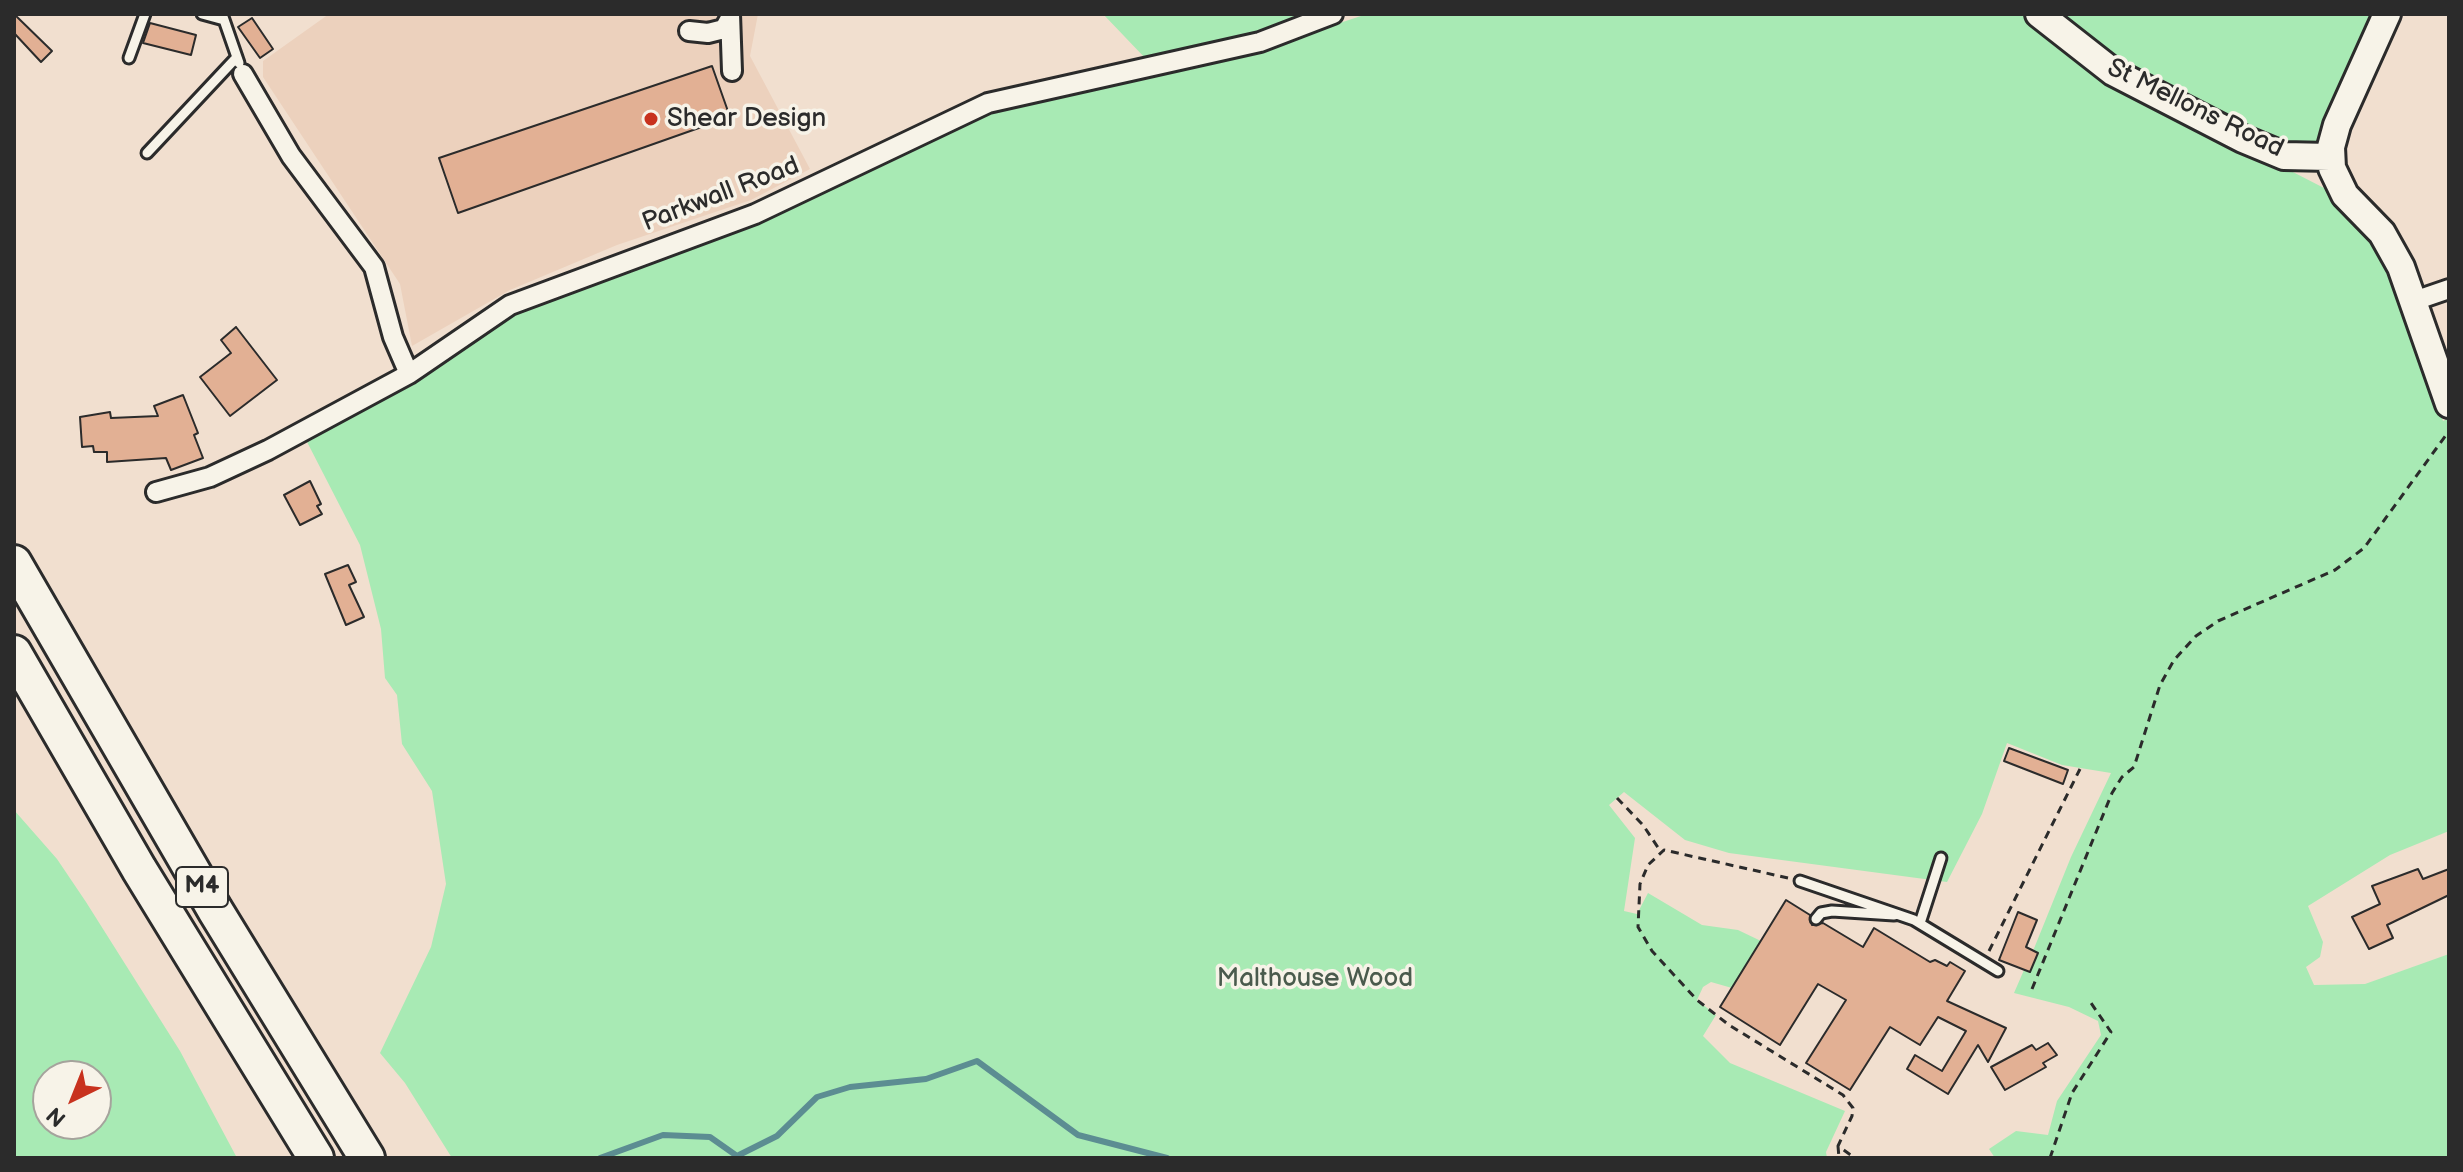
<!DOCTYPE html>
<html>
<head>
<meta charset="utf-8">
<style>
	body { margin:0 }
	#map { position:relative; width:2463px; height:1172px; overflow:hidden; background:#f1dfcf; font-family:"Balsamiq Sans",sans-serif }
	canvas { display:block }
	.frame { position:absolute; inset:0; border:16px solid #2b2b2b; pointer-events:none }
	.north { position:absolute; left:32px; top:1060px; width:80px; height:80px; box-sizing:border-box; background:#f7f3e8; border:2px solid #a5a39c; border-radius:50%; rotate:223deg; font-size:22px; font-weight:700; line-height:32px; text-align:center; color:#2b2b2b }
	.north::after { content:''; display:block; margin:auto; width:28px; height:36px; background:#c8321e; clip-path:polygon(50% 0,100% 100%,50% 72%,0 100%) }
</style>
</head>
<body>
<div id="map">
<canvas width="2463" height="1172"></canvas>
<div class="frame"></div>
<div class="north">N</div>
</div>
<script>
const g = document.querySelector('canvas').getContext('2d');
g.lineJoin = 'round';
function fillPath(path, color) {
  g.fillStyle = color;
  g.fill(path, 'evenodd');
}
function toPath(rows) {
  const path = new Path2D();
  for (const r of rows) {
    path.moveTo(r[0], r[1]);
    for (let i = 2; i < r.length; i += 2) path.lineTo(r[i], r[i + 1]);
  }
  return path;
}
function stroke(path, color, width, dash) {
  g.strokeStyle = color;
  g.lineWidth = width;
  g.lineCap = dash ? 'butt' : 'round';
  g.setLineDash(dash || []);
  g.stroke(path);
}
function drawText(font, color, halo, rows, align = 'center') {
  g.font = font + ' "Balsamiq Sans",sans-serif';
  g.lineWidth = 7;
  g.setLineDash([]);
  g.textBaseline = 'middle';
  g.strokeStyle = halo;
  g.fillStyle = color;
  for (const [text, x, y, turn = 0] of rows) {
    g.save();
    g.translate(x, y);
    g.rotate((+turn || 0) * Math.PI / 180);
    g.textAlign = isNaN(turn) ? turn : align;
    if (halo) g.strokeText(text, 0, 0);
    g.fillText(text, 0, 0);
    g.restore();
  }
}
fillPath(toPath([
	[329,14,758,14,750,56,810,169,751,200,617,245,510,290,412,346,400,284,263,77,263,61]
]), '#ecd1bd');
fillPath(toPath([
	[1103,14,1312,14,1242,37,1146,59],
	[1367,14,2026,14,2083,64,2324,188,2344,206,2375,244,2395,288,2443,421,2449,418,2449,831,2390,855,2308,906,2323,942,2320,957,2306,967,2314,985,2365,984,2449,954,2449,1158,1995,1158,1989,1149,2016,1131,2048,1135,2057,1101,2101,1035,2098,1021,2069,1007,2014,993,2024,970,2030,972,2038,953,2033,951,2071,857,2111,773,2062,765,2007,743,1982,814,1947,882,1729,853,1685,840,1624,792,1609,805,1635,838,1624,911,1637,914,1648,893,1702,925,1738,930,1761,941,1732,988,1711,982,1703,987,1697,1000,1716,1015,1703,1036,1730,1063,1845,1111,1826,1152,1827,1158,452,1158,405,1083,380,1053,431,947,446,884,432,791,402,744,397,695,385,678,381,629,360,545,305,438,509,312,829,191,981,114,1276,44],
	[2053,14,2378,14,2320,146,2281,148,2114,63],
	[14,810,57,859,86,902,180,1051,237,1158,14,1158],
	[48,1076,96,1076,96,1124,48,1124]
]), '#a8eab4');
stroke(toPath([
	[600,1158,663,1135,710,1137,737,1156,777,1136,817,1097,850,1087,926,1079,977,1061,1078,1135,1167,1158]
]), '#5c8d92', 6);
const building = toPath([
	[14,14,52,51,41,62,14,33,14,14],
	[252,18,273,49,260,58,238,27,252,18],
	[150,23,196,35,191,55,143,43,150,23],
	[712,66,730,117,458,213,439,158,712,66],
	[236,327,277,380,230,416,200,377,231,353,221,340,236,327],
	[183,395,198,433,194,435,203,458,171,470,166,458,107,462,107,452,94,452,93,446,82,447,80,417,110,412,111,418,158,416,154,406,183,395],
	[310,481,321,504,317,506,322,514,300,525,284,495,310,481],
	[348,565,356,582,349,585,364,617,346,625,325,574,348,565],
	[2009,748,2068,770,2063,784,2004,761,2009,748],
	[2418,869,2423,879,2449,869,2449,895,2387,925,2393,938,2369,949,2352,917,2380,904,2372,886,2418,869],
	[1786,900,1810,915,1812,925,1823,923,1863,947,1874,928,1930,962,1935,960,1947,966,1950,962,1965,971,1947,1001,2006,1028,1988,1062,1978,1045,1948,1094,1907,1069,1915,1055,1942,1071,1966,1031,1938,1017,1920,1045,1890,1027,1850,1090,1806,1063,1846,1000,1818,984,1780,1045,1720,1007,1786,900],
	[2018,912,2037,920,2026,947,2038,953,2030,972,1999,960,2018,912],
	[2048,1043,2057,1055,2043,1063,2046,1067,2005,1090,1991,1067,2032,1045,2036,1050,2048,1043]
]);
fillPath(building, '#e2b094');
stroke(building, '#2b2b2b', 2);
const lane = toPath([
	[202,14,224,20],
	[222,14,239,63],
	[129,58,145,14],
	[147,153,237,57],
	[1800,881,1914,920,1998,971],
	[1816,919,1821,913,1832,911,1894,915],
	[1920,923,1941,858]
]);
const street = toPath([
	[730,14,732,71],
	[689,31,708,33,724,29,730,18],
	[243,74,291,156,374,267,393,337,409,374],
	[2414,301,2449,289],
	[156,492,210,477,268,450,409,374,510,305,755,214,988,103,1260,42,1333,14]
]);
const secondary = toPath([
	[2039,14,2113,72,2243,139,2284,156,2330,157],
	[2387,14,2337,125,2331,147,2332,168,2345,195,2382,233,2401,267,2449,404]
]);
const highway = toPath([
	[14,563,215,910,367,1158],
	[14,653,139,869,316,1158]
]);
stroke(lane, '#2b2b2b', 15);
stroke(street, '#2b2b2b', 24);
stroke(secondary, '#2b2b2b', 32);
stroke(highway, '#2b2b2b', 40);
stroke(toPath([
	[1617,798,1643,825,1661,852],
	[1788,878,1664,850,1648,865,1640,884,1638,927,1652,951,1697,1000,1729,1025,1843,1095,1853,1108,1852,1116,1838,1146,1855,1158],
	[1989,951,2080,769],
	[2032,989,2112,793,2122,777,2134,767,2160,685,2174,660,2196,636,2218,621,2335,570,2364,548,2449,431],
	[1838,1146,1839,1158],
	[2050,1158,2072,1093,2111,1032,2091,1003]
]), '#2b2b2b', 3, [8, 6]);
stroke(lane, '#f7f3e8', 9);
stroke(street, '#f7f3e8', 18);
stroke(secondary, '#f7f3e8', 26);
stroke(highway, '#f7f3e8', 34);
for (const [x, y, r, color] of [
	[651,119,8,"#c8321e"]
]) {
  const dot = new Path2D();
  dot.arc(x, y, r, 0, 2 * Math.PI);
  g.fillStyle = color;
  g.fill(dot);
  stroke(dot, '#f7f3e8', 3);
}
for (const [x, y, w] of [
	[202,887,52]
]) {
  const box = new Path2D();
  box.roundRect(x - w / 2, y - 20, w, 40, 6);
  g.fillStyle = '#f7f3e8';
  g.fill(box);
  stroke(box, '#2b2b2b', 2);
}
drawText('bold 24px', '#2b2b2b', null, [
	["M4",202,887]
]);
drawText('26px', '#2b2b2b', '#f7f3e8', [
	["St Mellons Road",2195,109,26],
	["Parkwall Road",721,195,-21]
]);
drawText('26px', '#2b2b2b', '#f7f3e8', [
	["Shear Design",667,119]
], 'left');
drawText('26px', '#4a5b4d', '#f7f3e8', [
	["Malthouse Wood",1315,979]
]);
</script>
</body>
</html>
